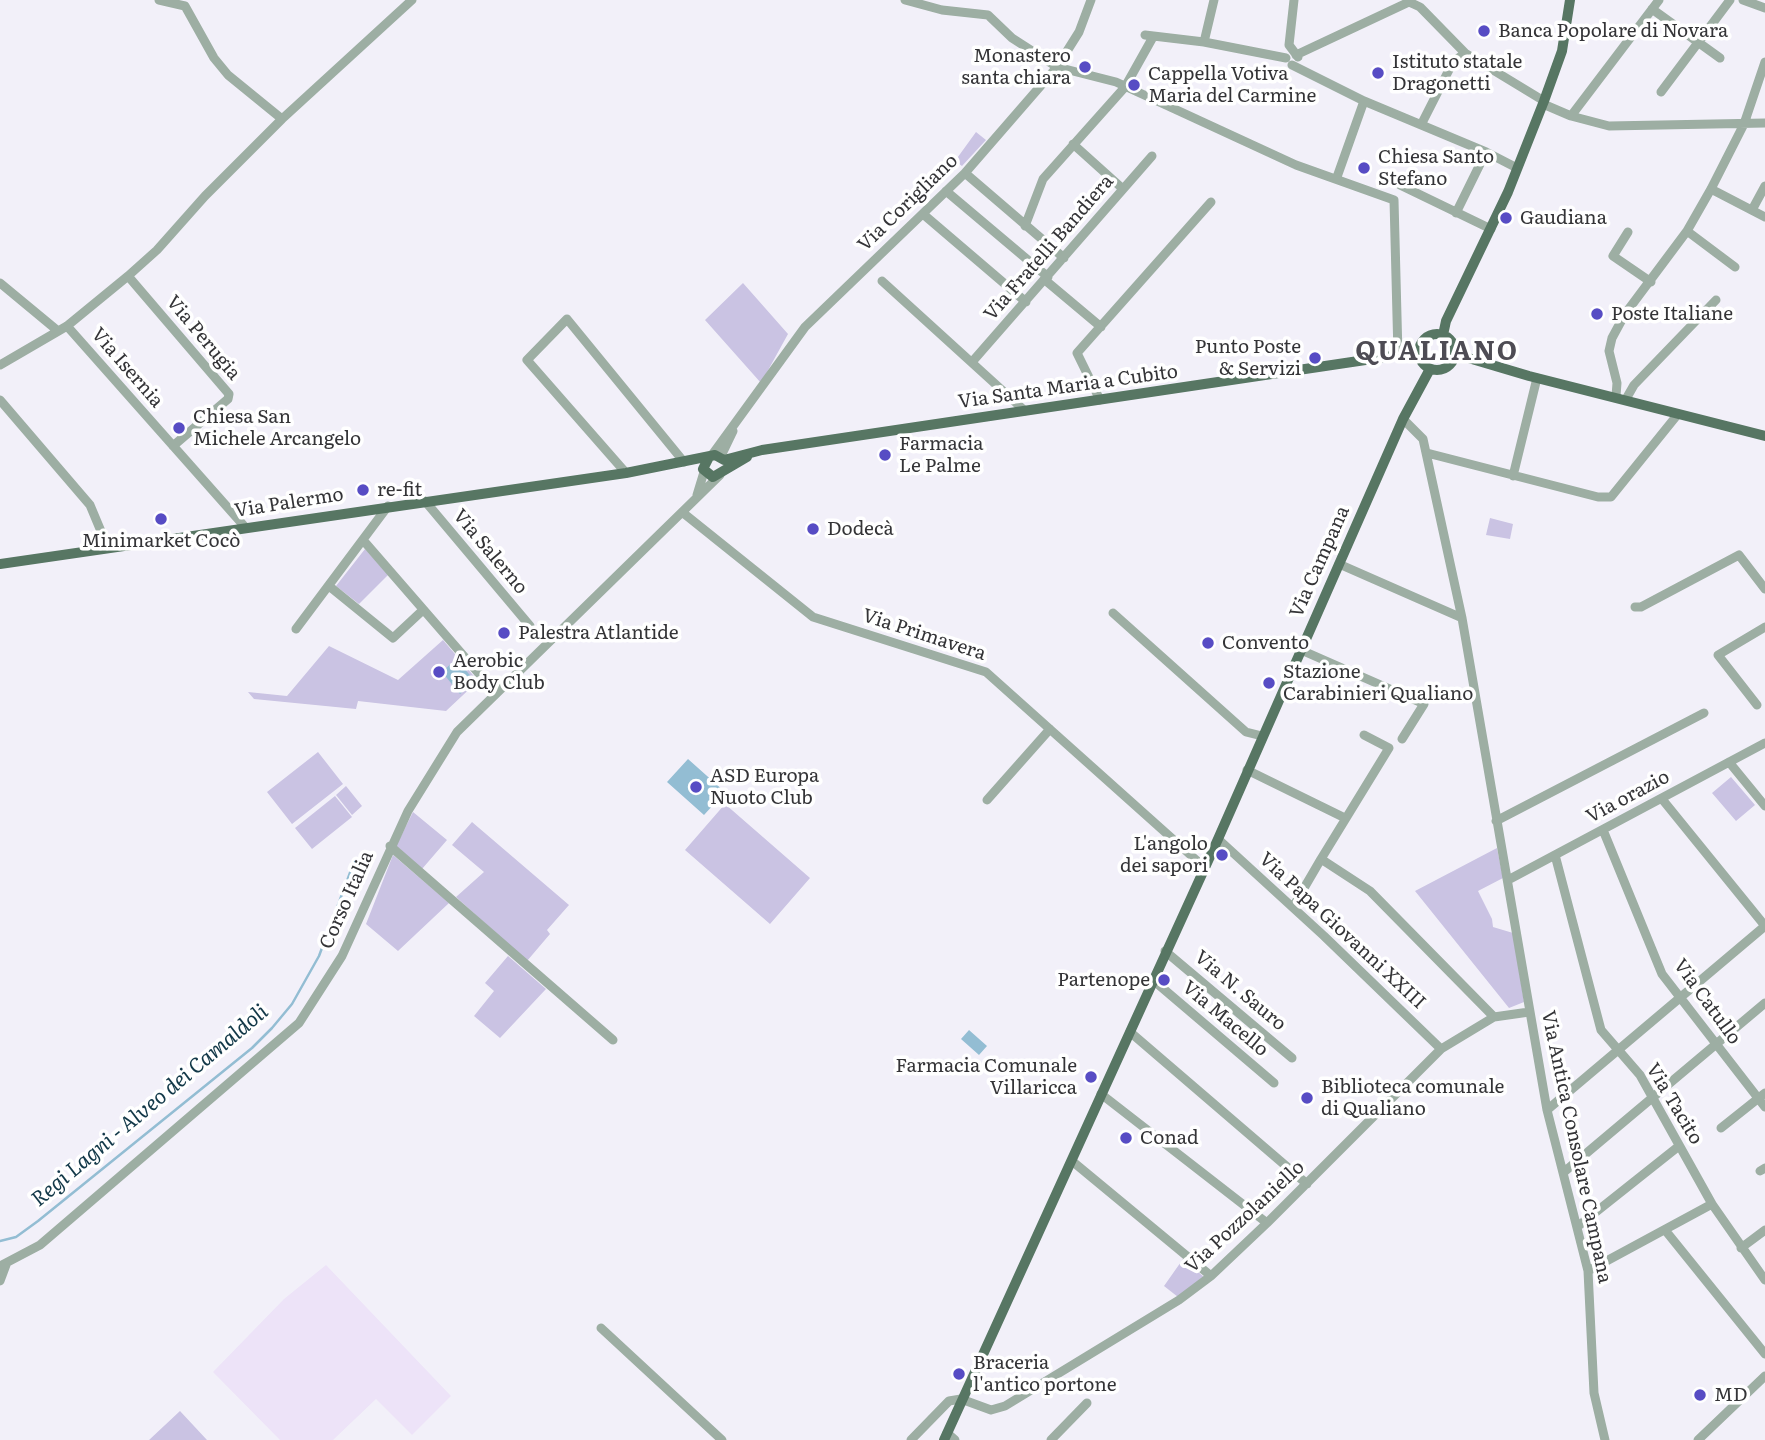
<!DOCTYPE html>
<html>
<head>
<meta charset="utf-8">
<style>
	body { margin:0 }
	canvas { display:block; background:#f2f0f9 }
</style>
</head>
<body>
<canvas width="1765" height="1440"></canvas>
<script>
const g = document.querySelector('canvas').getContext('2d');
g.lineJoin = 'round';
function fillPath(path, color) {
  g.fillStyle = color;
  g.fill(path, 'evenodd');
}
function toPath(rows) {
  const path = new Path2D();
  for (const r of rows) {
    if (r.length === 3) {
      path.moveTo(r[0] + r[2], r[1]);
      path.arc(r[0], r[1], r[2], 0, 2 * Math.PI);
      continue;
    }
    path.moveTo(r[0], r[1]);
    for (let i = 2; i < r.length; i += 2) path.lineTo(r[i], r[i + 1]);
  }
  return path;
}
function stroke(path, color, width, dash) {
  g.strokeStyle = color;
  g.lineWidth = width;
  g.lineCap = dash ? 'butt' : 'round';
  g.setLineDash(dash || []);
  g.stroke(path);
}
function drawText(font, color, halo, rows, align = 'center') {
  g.font = font + ' Literata,serif';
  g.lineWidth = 7;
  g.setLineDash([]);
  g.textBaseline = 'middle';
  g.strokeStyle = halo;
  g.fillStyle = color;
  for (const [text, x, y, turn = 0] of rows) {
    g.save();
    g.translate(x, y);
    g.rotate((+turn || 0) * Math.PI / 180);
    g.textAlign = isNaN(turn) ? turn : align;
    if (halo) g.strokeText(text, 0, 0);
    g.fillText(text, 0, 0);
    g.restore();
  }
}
fillPath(toPath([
	[326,1265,451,1396,412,1435,376,1399,333,1440,280,1440,213,1372,284,1299]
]), '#ede3f8');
fillPath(toPath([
	[976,132,986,140,962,166,955,161],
	[743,283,788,334,761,383,705,320],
	[1490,518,1513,524,1510,539,1486,535],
	[365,549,388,575,359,604,336,586],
	[443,640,478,681,446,711,358,701,356,709,254,699,248,692,287,696,329,646,398,680],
	[318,752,343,784,292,824,267,792],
	[1731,777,1755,805,1736,821,1712,793],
	[346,786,362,806,352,815,336,795],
	[335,796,352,817,312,849,295,828],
	[725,804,810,878,770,924,685,850],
	[413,812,447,840,422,869,396,846],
	[472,822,569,905,547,930,550,934,527,961,456,897,484,872,452,845],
	[1497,848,1503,878,1478,891,1492,919,1493,927,1513,933,1524,1002,1509,1008,1415,891],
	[393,855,449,903,398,951,366,924],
	[508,956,546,989,500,1038,474,1016,494,991,485,983],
	[1183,1259,1204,1277,1178,1297,1164,1286],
	[180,1411,207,1440,149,1440]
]), '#cac3e3');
fillPath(toPath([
	[456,659,475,681,460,694,442,672],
	[688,759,725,792,704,815,667,782],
	[969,1030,987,1046,979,1055,961,1039]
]), '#93bdd3');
stroke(toPath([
	[0,1241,16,1237,38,1221,252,1048,272,1028,292,1004,319,956,354,862]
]), '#93bdd3', 2.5);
stroke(toPath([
	[159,0,185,6,214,58,228,75,282,119],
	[905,0,942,10,988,15,1012,38,1057,67,1116,82,1296,165,1394,200,1398,355],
	[1294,0,1289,45,1298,57],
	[1743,0,1765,8],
	[1409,2,1420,7,1465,53],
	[1652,9,1720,58],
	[1145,35,1204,42,1286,58],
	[1204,42,1214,0],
	[1296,55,1409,2],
	[1292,65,1364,101,1486,152,1456,213],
	[1661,92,1730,0],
	[1543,104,1571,116,1609,126,1765,123],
	[1571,116,1659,0],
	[1422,123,1453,62,1465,53,1544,101],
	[1073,144,1123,189],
	[1486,152,1517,168],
	[965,173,1064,258],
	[1337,177,1364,101],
	[1400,185,1491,229],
	[1711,189,1765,217],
	[946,191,1048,277],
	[1752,210,1765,186],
	[923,214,1026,302],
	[1025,226,1043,179,1125,87,1153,37],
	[1687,231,1735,267],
	[1628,232,1613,256,1651,282],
	[128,276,229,394,228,399,173,446],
	[1045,280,1101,327],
	[882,281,1025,411],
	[0,283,58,331],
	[67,326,245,527],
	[972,362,1152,156],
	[0,365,67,326,128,276,157,250,205,196,282,119,412,0],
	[1616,396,1617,383,1609,351,1612,338,1625,314,1687,231,1711,189,1744,124,1765,62],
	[1626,399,1634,385,1716,300],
	[0,400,90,505,108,548],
	[1100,400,1077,353,1211,202],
	[1403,419,1423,439,1462,618,1547,1110,1588,1271,1594,1393,1605,1440],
	[1427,453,1598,497,1611,497,1678,414],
	[712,455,805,327,965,173,1057,67,1079,32,1091,0],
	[721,456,733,431],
	[626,473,527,360,567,319,684,462],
	[1513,476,1537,378],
	[697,495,704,472],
	[425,501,530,626],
	[682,512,813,617,986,672,1204,867],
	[363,540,488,684],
	[1339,564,1462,618],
	[329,586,393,638,423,610],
	[1635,607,1641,607,1739,555,1765,589],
	[1113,613,1246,732,1262,736],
	[296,629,388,506],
	[1301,650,1424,704,1402,739],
	[1757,705,1718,655,1765,627],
	[1364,735,1389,748,1321,859,1370,891,1494,1017],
	[1729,762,1765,806],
	[1247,770,1345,818],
	[1662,799,1765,926],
	[987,800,1050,729],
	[1496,821,1704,713],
	[1603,830,1662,974,1765,1107],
	[1218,839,1324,936,1441,1049],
	[390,846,613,1040],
	[1555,855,1601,1030,1640,1075,1712,1204,1765,1280],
	[1508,880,1765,743],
	[1293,907,1321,859],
	[1165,951,1292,1058],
	[1153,980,1274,1083],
	[1130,1032,1307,1184],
	[1101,1094,1267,1223],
	[1547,1110,1765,926],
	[1721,1128,1765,1093],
	[1072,1161,1211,1276],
	[1760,1171,1765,1168],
	[1564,1172,1765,1003],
	[1577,1227,1679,1146],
	[1665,1230,1765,1354],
	[1741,1248,1765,1230],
	[0,1266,40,1245,299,1023,342,956,408,811,457,732,720,475],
	[1588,1271,1712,1204],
	[0,1281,6,1265],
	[601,1328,722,1440],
	[947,1433,955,1440],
	[911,1440,949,1401,961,1399,991,1410,1005,1406,1179,1300,1211,1276,1267,1223,1441,1049,1494,1017,1529,1012],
	[1051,1440,1087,1403],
	[1698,1440,1765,1376]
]), '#9daea3', 9);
stroke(toPath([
	[1437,352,18],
	[1443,335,1446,321,1508,192,1544,101,1562,51,1570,0],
	[1455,354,1529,376,1765,436],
	[709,457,703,469,713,477,747,457],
	[724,460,762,450,1419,352],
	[0,564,626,473,715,455,724,460],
	[944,1440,1218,839,1403,419,1430,369]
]), '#577663', 10);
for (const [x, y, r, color] of [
	[1484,31,7,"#574cc4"],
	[1085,67,7,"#574cc4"],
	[1378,73,7,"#574cc4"],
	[1134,85,7,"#574cc4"],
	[1364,168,7,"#574cc4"],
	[1506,218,7,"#574cc4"],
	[1597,314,7,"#574cc4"],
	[1315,358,7,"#574cc4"],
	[179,428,7,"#574cc4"],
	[885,455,7,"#574cc4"],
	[363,490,7,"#574cc4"],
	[161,519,7,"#574cc4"],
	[813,529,7,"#574cc4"],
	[504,633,7,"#574cc4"],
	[1208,643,7,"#574cc4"],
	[439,672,7,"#574cc4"],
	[1269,683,7,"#574cc4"],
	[696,787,7,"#574cc4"],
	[1222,855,7,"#574cc4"],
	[1164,980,7,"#574cc4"],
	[1091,1077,7,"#574cc4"],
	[1307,1098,7,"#574cc4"],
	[1126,1138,7,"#574cc4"],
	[959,1374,7,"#574cc4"],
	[1700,1395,7,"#574cc4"]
]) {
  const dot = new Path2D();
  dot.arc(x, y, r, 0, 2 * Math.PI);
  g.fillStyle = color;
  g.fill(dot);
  stroke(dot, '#fff', 2.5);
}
drawText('19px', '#343437', '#fff', [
	["Banca Popolare di Novara",1498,31],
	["Monastero",1071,56,"right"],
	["santa chiara",1071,78,"right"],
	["Istituto statale",1392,62],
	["Dragonetti",1392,84],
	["Cappella Votiva",1148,74],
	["Maria del Carmine",1148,96],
	["Chiesa Santo",1378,157],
	["Stefano",1378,179],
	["Gaudiana",1520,218],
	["Poste Italiane",1611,314],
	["Punto Poste",1301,347,"right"],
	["& Servizi",1301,369,"right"],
	["Chiesa San",193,417],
	["Michele Arcangelo",193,439],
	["Farmacia",899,444],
	["Le Palme",899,466],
	["re-fit",377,490],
	["Dodecà",827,529],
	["Minimarket Cocò",161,541,"center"],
	["Palestra Atlantide",518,633],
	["Convento",1222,643],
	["Aerobic",453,661],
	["Body Club",453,683],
	["Stazione",1283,672],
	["Carabinieri Qualiano",1283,694],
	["ASD Europa",710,776],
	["Nuoto Club",710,798],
	["L'angolo",1208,844,"right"],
	["dei sapori",1208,866,"right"],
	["Partenope",1150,980,"right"],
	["Farmacia Comunale",1077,1066,"right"],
	["Villaricca",1077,1088,"right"],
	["Biblioteca comunale",1321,1087],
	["di Qualiano",1321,1109],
	["Conad",1140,1138],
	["Braceria",973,1363],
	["l'antico portone",973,1385],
	["MD",1714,1395]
], 'left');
drawText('19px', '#343437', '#fff', [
	["Via Corigliano",908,203,-44],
	["Via Fratelli Bandiera",1049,248,-49],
	["Via Perugia",203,338,50],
	["Via Isernia",127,368,49],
	["Via Santa Maria a Cubito",1068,387,-8],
	["Via Palermo",289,503,-9],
	["Via Salerno",490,552,50],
	["Via Campana",1320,562,-66],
	["Via Primavera",924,635,18],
	["Via orazio",1628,797,-28],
	["Corso Italia",347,900,-66],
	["Via Papa Giovanni XXIII",1342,931,43],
	["Via N. Sauro",1240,991,40],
	["Via Catullo",1707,1002,54],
	["Via Macello",1225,1019,40],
	["Via Tacito",1674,1104,59],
	["Via Antica Consolare Campana",1576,1147,78],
	["Via Pozzolaniello",1245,1217,-43]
]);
drawText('italic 21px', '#123848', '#fff', [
	["Regi Lagni - Alveo dei Camaldoli",150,1106,-40]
]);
g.letterSpacing = '2px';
drawText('bold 26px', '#4e4c54', '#fff', [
	["QUALIANO",1437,352]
]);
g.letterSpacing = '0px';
</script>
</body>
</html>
